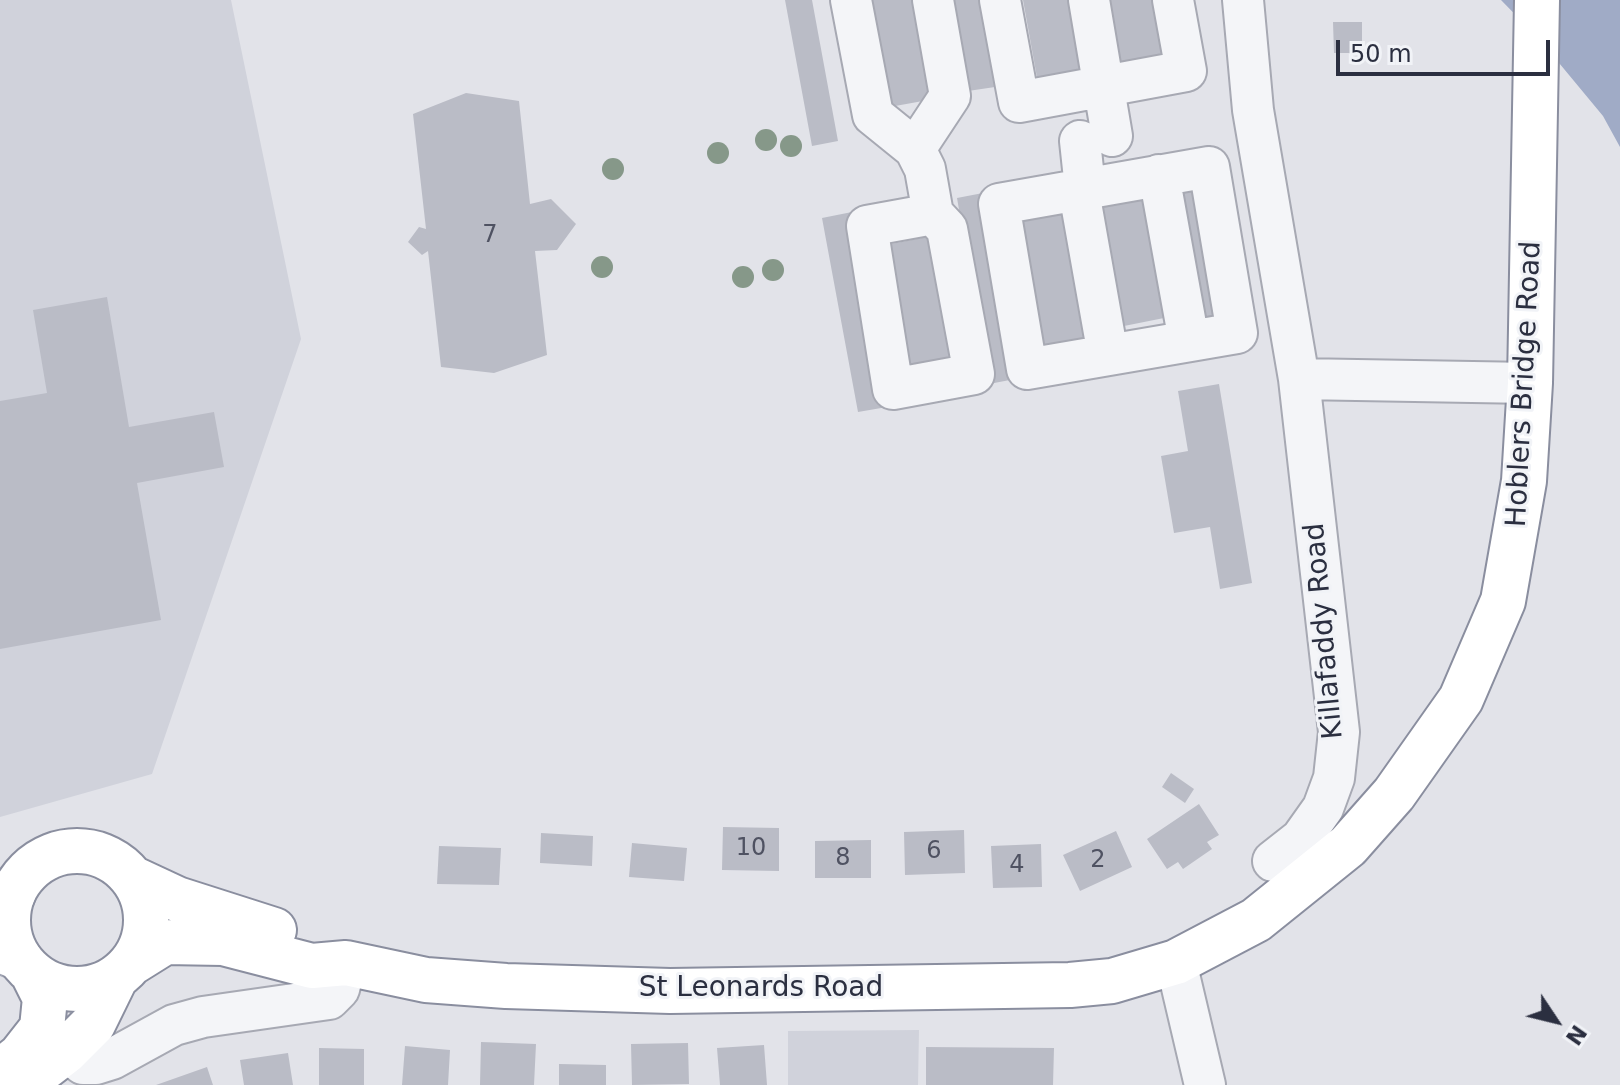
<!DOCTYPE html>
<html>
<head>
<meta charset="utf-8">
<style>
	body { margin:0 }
	#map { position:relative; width:1620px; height:1085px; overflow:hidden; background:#e2e3e9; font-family:"DejaVu Sans",sans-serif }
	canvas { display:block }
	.north { position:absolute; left:1516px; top:981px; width:80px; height:80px; -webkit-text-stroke:6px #f1f3f7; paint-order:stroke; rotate:125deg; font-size:22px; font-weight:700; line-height:32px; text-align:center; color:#2b2f40 }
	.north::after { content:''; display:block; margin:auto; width:28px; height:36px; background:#2b2f40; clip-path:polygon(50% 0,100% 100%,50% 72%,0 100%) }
	.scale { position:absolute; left:1336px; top:40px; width:214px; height:36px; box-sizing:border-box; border:4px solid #2b2f40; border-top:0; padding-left:10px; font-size:24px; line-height:28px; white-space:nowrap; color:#2b2f40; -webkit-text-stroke:6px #f1f3f7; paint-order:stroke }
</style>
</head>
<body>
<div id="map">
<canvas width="1620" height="1085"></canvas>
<div class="north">N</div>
<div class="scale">50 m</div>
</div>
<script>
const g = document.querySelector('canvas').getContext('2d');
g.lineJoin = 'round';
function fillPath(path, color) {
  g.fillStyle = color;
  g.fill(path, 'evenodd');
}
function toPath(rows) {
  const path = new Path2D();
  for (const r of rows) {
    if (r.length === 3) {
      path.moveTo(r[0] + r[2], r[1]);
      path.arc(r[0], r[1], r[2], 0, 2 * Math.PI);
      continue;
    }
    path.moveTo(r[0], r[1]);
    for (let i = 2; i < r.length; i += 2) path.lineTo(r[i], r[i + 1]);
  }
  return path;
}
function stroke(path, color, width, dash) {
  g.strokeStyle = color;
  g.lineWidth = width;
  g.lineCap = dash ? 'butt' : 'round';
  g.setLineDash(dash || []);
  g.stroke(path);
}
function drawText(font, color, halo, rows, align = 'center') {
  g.font = font + ' "DejaVu Sans",sans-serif';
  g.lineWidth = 6;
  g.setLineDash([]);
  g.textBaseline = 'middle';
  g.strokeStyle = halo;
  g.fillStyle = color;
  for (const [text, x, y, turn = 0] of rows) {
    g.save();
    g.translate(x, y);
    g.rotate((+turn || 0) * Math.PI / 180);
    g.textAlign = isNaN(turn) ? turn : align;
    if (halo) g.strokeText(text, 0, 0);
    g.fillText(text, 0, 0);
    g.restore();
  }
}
fillPath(toPath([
	[0,0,231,0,301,339,152,774,0,817],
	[919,1030,918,1085,788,1085,788,1031]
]), '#d0d2db');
fillPath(toPath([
	[1501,0,1620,0,1620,147,1603,116,1540,40]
]), '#a0abc6');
fillPath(toPath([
	[785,0,812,0,838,141,812,146],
	[865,0,917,0,934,99,884,108],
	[952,0,980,0,995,87,968,91],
	[1023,0,1075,0,1089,74,1038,83],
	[1106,0,1158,0,1169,61,1119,70],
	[1333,22,1362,22,1362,53,1334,53],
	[466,93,519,101,530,204,551,199,576,224,557,250,535,251,547,355,494,373,441,367,428,251,422,255,408,242,419,227,426,229,413,114],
	[1200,181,1226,320,1200,326,1174,186],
	[1146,191,1169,317,1119,327,1096,201],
	[983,193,1015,379,989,384,957,198],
	[1066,206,1091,346,1040,355,1016,216],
	[852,212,887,407,858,412,822,218],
	[937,235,960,362,909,372,886,245],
	[107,297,129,427,214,412,224,467,137,483,161,620,0,649,0,401,47,393,33,310],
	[1219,384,1252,583,1220,589,1210,527,1174,533,1161,456,1188,451,1178,391],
	[1171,773,1194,789,1185,803,1162,787],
	[1199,804,1219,835,1207,842,1212,849,1183,869,1178,862,1167,869,1147,839],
	[723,827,779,828,779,871,722,870],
	[964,830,965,873,905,875,904,832],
	[1116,831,1132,867,1080,891,1063,855],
	[541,833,593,836,592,866,540,863],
	[871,840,871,878,815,878,815,841],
	[632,843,687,848,684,881,629,877],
	[1041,844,1042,887,993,888,991,846],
	[439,846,501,848,499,885,437,884],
	[481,1042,536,1044,534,1085,480,1085],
	[688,1043,689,1084,632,1085,631,1044],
	[764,1045,767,1085,720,1085,717,1048],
	[405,1046,450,1050,448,1085,402,1085],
	[926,1047,1054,1048,1053,1085,926,1085],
	[319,1048,364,1049,364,1085,319,1085],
	[288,1053,293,1085,244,1085,240,1060],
	[559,1064,606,1065,606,1085,559,1085],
	[207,1067,213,1085,156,1085]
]), '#babcc6');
const minor = toPath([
	[851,0,873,115,915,149,925,169,933,214,947,229,974,374,893,389,867,226,933,214],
	[1000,0,1019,102,1186,71,1173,0],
	[1089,0,1112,136],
	[1243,0,1253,110,1299,379,1339,732,1334,778,1323,808,1301,839,1273,861],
	[1080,141,1085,188,1081,203,1108,355],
	[915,149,950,96,933,0],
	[1209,167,1237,333,1027,369,999,204,1209,167],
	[1159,175,1189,341],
	[1299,379,1530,383],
	[1176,962,1205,1085],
	[66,1051,83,1064,96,1064,112,1059,174,1025,203,1017,329,999,339,989,346,963]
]);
const major = toPath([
	[0,898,13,894],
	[0,950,19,958]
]);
const highway = toPath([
	[77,920,69],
	[134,879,177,899,274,930],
	[133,962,165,942,223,943,312,966,346,963,426,980,506,986,670,991,1070,985,1112,981,1176,962,1256,920,1348,846,1394,794,1461,699,1503,601,1524,481,1530,383,1537,0],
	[0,1072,20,1056,42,1028,45,998,34,976],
	[22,1085,66,1051,93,1024,116,977]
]);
stroke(minor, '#a7a9b3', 44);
stroke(major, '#a2a6b4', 48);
stroke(highway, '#8a8e9f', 48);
stroke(minor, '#f4f5f8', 40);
stroke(major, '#fff', 44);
stroke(highway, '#fff', 44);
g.fillStyle = '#869889';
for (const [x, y] of [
	[766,140],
	[791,146],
	[718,153],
	[613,169],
	[602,267],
	[773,270],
	[743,277]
]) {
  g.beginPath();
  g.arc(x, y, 11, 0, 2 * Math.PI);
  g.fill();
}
drawText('24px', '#4f5262', null, [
	["7",490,236],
	["10",751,849],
	["6",934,852],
	["8",843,859],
	["2",1098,861],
	["4",1017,866]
]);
drawText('28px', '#2b2f40', '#f1f3f7', [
	["Hoblers Bridge Road",1525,384,-87],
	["Killafaddy Road",1325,631,-95],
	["St Leonards Road",761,989]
]);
</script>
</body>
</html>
